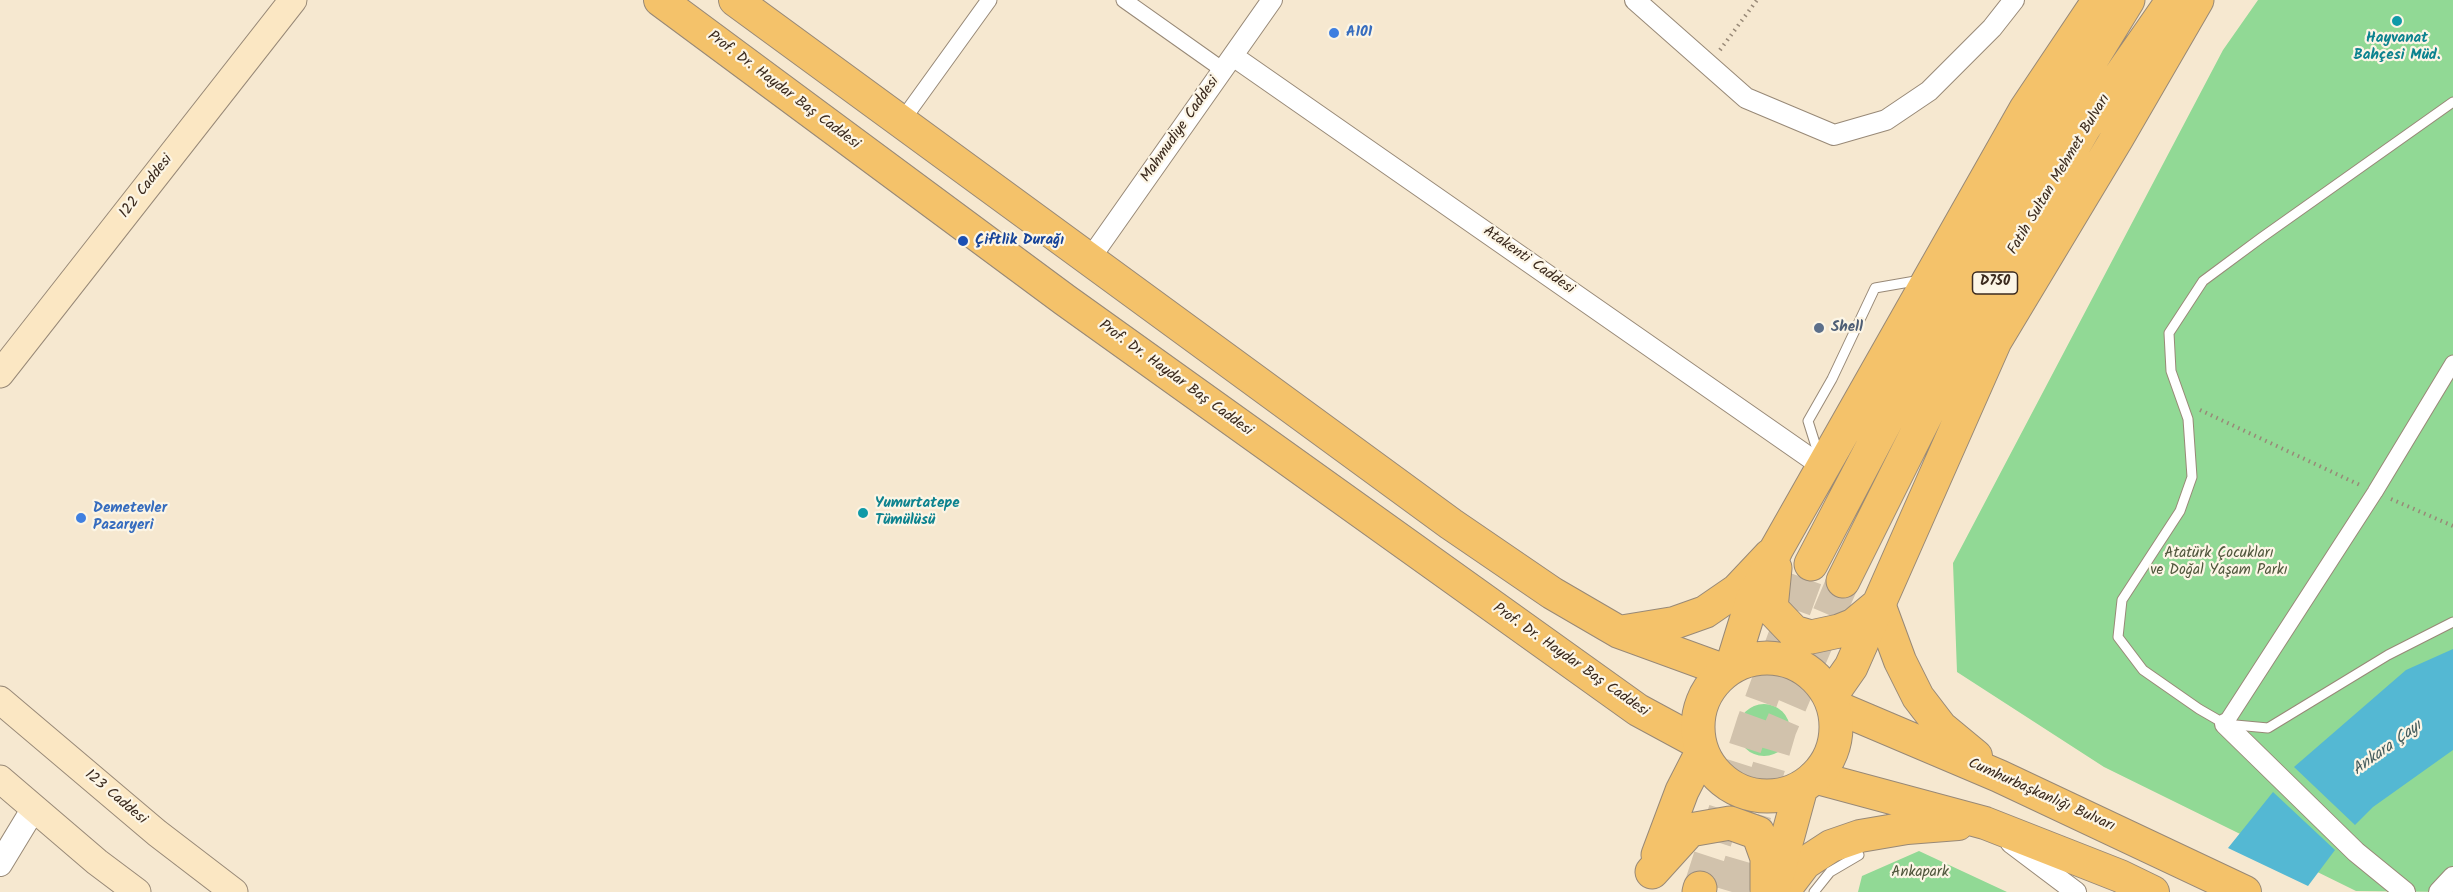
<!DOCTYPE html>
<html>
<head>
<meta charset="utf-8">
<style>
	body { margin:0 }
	canvas { display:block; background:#f6e8d0 }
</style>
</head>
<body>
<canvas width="2453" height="892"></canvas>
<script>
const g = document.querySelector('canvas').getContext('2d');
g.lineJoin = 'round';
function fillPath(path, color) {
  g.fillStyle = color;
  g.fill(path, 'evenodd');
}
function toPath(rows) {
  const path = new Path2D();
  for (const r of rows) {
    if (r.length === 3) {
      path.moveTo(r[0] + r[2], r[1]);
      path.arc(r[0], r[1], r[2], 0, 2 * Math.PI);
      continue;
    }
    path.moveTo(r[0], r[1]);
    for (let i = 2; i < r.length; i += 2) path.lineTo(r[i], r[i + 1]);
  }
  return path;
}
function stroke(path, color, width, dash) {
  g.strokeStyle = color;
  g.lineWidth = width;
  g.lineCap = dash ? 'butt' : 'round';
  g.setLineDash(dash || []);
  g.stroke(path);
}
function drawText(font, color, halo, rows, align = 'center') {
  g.font = font + ' Kalam,sans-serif';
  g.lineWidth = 4.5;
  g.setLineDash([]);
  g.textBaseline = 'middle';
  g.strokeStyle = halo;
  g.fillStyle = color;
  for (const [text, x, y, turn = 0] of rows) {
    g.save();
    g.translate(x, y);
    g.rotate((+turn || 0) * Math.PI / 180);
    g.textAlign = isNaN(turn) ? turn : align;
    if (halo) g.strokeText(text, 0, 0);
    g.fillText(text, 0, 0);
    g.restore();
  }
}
fillPath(toPath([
	[2258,0,2453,0,2453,892,2356,891,2104,767,1957,672,1953,563,2223,50],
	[1764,730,26],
	[1919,851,2007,892,1858,892,1862,876]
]), '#91d995');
fillPath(toPath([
	[2453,649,2453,750,2373,807,2355,825,2294,767,2406,670],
	[2273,792,2335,850,2308,886,2228,848]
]), '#54b8d3');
stroke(toPath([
	[1700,888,1753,723,1811,564],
	[1732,892,1780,729,1843,581]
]), '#d1c2ac', 33, [33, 16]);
const service = toPath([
	[2453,102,2261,238,2203,281,2169,333,2171,371,2188,419,2192,477,2180,511,2122,600,2118,637,2143,670,2199,709,2225,724,2268,728,2388,655,2453,622],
	[1819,456,1808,421,1832,379,1875,288,1921,280],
	[1814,892,1830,872,1859,855]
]);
const pedestrian = toPath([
	[1124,0,1223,70],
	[901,122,989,0],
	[2225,724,2375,492,2453,363]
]);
const minor = toPath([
	[1635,0,1746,98,1834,135,1886,120,1929,91,1992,28,2014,0],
	[1233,56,1823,467],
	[1089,260,1272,0],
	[2225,724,2356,852,2405,892],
	[2011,843,2076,892],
	[2439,892,2453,877]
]);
const tertiary = toPath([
	[0,864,34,808]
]);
const secondary = toPath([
	[0,374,293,0],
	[0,700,157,833,234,892],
	[0,779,97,862,137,892]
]);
const primary = toPath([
	[660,0,1065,300,1638,710,1699,743],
	[735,0,1451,524,1552,593,1619,632,1726,671],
	[1879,604,1900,661,1918,697,1941,727,1976,756],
	[1625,631,1674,623,1705,612,1737,590,1770,555],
	[1834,706,1999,776,2245,892],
	[1814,777,1985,823,2120,876,2153,892],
	[1783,892,1805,863,1831,846,1860,836,1907,828,1958,824]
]);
const trunk = toPath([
	[1811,564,1941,316,2055,119,2128,0],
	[1775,568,1771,608,1794,632,1811,637,1839,631,1854,625,1878,605],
	[1843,581,1969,329,2084,128,2173,0],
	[1767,727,69],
	[1732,666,1752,601,1777,548,2026,109,2099,0],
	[1830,697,1851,667,1995,341,2117,138,2197,0],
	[1658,855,1682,791,1702,752],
	[1652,872,1690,830,1730,823,1758,833,1767,858,1767,892],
	[1774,887,1801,788],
	[1699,892,1700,888]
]);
stroke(service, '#988977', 11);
stroke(pedestrian, '#988977', 17);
stroke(minor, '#988977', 22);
stroke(tertiary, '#988977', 26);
stroke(secondary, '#988977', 29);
stroke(primary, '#988977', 34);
stroke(trunk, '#988977', 35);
stroke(toPath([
	[1720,50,1757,0],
	[2200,410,2362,486],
	[2391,499,2453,526]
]), '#988977', 4, [1.5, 4.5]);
stroke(service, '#fff', 9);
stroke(pedestrian, '#fff', 15);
stroke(minor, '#fff', 20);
stroke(tertiary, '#fff', 24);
stroke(secondary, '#fbe7c3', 27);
stroke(primary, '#f4c26a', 32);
stroke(trunk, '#f4c26a', 33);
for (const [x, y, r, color] of [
	[2397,21,6,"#0f9aa8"],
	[1334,33,6,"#3f7fe0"],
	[963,241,6,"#1a4fb4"],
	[1819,328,6,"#5c6f8a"],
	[863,513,6,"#0f9aa8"],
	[81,518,6,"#3f7fe0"]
]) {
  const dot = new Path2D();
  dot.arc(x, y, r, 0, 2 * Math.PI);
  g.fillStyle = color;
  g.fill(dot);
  stroke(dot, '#fcf5e5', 2);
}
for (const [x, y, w] of [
	[1995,283,45]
]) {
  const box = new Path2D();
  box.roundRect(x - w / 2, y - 11, w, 22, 4.5);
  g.fillStyle = '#fcf5e5';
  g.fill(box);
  stroke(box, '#3b2a1e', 1.5);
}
drawText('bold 14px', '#3b2a1e', null, [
	["D750",1995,283]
]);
drawText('bold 15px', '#366cbe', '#fcf5e5', [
	["A101",1346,33],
	["Demetevler",93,509],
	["Pazaryeri",93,526]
], 'left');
drawText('bold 15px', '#0d838f', '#fcf5e5', [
	["Hayvanat",2397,39],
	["Bahçesi Müd.",2397,56],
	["Yumurtatepe",875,504,"left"],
	["Tümülüsü",875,521,"left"]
]);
drawText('15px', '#3b2a1e', '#fcf5e5', [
	["Prof. Dr. Haydar Baş Caddesi",783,91,37],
	["Mahmudiye Caddesi",1181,130,-55],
	["Fatih Sultan Mehmet Bulvarı",2060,175,-59],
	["122 Caddesi",147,187,-52],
	["Atakenti Caddesi",1528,261,35],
	["Prof. Dr. Haydar Baş Caddesi",1175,379,36],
	["Prof. Dr. Haydar Baş Caddesi",1570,661,35],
	["Cumhurbaşkanlığı Bulvarı",2041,796,24],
	["123 Caddesi",115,798,40]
]);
drawText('bold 15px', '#164399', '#fcf5e5', [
	["Çiftlik Durağı",975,241]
], 'left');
drawText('bold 15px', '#4e5e75', '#fcf5e5', [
	["Shell",1831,328]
], 'left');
drawText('15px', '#50563c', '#fcf5e5', [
	["Atatürk Çocukları",2219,554],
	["ve Doğal Yaşam Parkı",2219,571],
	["Ankapark",1920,873]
]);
drawText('italic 16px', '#445c5d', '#fcf5e5', [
	["Ankara Çayı",2388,749,-36]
]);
</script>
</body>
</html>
